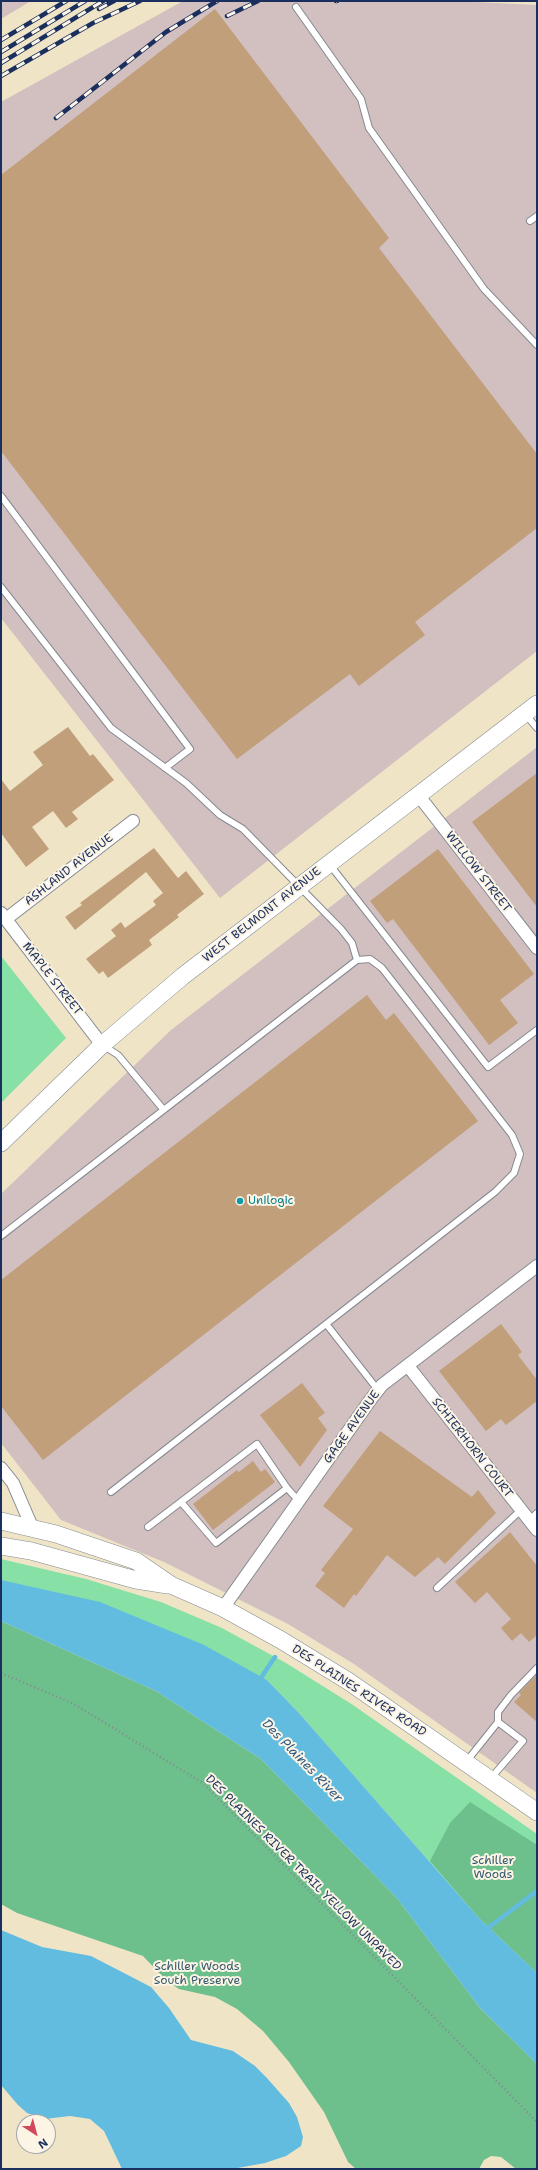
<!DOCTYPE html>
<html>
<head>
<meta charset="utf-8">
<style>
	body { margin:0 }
	#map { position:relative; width:538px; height:2170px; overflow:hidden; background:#efe5c6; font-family:"Shantell Sans",sans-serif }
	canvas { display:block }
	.frame { position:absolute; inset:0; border:2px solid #1b2f5e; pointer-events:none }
	.north { position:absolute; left:16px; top:2114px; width:40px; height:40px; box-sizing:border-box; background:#fcf5e5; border:1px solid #a2a6af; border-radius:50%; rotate:144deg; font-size:11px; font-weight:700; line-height:16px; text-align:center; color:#1b2f5e }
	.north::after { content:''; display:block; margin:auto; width:14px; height:18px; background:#d1495b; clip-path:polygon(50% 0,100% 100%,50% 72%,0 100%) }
</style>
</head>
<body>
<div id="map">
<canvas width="538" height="2170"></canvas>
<div class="frame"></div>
<div class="north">N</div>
</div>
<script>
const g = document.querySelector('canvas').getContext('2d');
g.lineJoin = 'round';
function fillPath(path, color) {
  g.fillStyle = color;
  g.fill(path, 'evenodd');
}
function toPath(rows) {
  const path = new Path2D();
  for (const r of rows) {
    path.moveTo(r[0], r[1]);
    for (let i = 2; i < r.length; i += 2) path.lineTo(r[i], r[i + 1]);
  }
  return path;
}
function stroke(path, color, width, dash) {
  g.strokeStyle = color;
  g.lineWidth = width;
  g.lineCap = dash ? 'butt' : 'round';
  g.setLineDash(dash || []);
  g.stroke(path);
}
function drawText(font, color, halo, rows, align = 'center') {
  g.font = font + ' "Shantell Sans",sans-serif';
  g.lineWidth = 4;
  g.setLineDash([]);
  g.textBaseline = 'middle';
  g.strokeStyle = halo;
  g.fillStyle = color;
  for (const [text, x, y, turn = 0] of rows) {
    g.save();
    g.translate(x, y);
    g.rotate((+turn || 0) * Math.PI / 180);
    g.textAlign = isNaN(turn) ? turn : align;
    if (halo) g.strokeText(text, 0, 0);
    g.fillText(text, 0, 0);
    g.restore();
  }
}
fillPath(toPath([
	[1,1,31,1,1,19],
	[183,1,454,1,537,5,537,651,220,898,1,618,1,102],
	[537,747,537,1793,354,1664,288,1624,164,1562,61,1520,1,1443,1,1194,171,1030]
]), '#d2bfc0');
fillPath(toPath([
	[1,956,66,1038,1,1103],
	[1,1559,86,1579,161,1602,222,1628,286,1663,353,1705,537,1834,537,1973,478,1917,299,1713,267,1680,1,1580]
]), '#87e1a7');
fillPath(toPath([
	[1,1621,156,1691,261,1759,396,1897,480,2008,537,2064,537,2169,516,2169,501,2157,491,2156,484,2160,479,2169,356,2169,348,2162,324,2112,289,2062,263,2031,237,2009,215,1997,179,1989,166,1980,143,1956,17,1913,1,1904],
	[470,1802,537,1845,537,1973,478,1917,430,1861,450,1823]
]), '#6dbf8c');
fillPath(toPath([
	[1,1580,100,1602,204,1645,267,1680,299,1713,478,1917,537,1973,537,2064,480,2008,396,1897,261,1759,156,1691,1,1621],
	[1,1930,42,1947,91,1956,151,1987,169,2008,191,2040,233,2051,255,2066,266,2077,289,2103,297,2117,303,2137,301,2146,286,2156,265,2163,232,2169,122,2169,104,2131,90,2119,70,2116,45,2119,27,2113,18,2105,1,2085]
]), '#61bcdf');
stroke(toPath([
	[258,1682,275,1657],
	[484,1931,537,1891]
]), '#61bcdf', 4.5);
fillPath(toPath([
	[215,9,389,238,379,248,537,454,537,528,415,622,425,635,359,686,350,674,237,759,1,451,1,175],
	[68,727,90,756,93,754,114,780,72,812,78,819,66,828,53,811,32,827,49,849,26,867,1,833,1,779,10,791,43,765,33,752],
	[537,773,537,907,472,822],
	[154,848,178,878,186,871,204,894,177,915,179,917,149,940,152,945,108,978,103,971,99,974,86,959,116,936,111,930,121,922,125,928,156,905,153,901,163,893,146,872,75,930,65,917,82,905,80,903],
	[438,849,534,974,500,1000,518,1023,489,1045,393,919,387,923,370,901],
	[367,995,386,1020,394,1013,478,1121,43,1460,1,1406,1,1280],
	[501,1324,522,1352,518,1355,537,1380,537,1401,506,1425,501,1419,486,1431,439,1371],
	[302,1383,325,1413,318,1418,327,1430,300,1467,260,1415],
	[380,1431,472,1497,478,1490,496,1513,445,1564,438,1557,415,1577,387,1555,356,1596,354,1594,344,1608,315,1586,325,1573,321,1570,353,1529,323,1506],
	[253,1461,261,1472,265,1469,275,1482,213,1530,193,1504,237,1470,239,1472],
	[510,1532,537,1566,537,1635,529,1642,521,1633,512,1641,501,1628,511,1619,487,1592,475,1603,455,1582],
	[537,1674,537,1722,514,1702,521,1695,519,1693]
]), '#c09f7a');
const lane = toPath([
	[296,7,361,99,369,128,484,289,537,345],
	[530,221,537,216],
	[1,496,190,749,165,768],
	[1,587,111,728,186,783,220,815,243,829,341,929,352,943,357,960],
	[526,715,537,728],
	[330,865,488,1067,537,1030],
	[104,1046,118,1055,163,1109],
	[1,1236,357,960,370,959,382,968,512,1135,520,1154,514,1173,495,1192,111,1492],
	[327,1325,378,1390],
	[181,1502,216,1543,287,1488],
	[529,1520,537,1513],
	[148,1527,257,1444,287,1488,298,1500],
	[437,1588,521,1510],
	[466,1762,498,1722,498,1712,511,1695,537,1668],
	[491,1778,523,1741,498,1722]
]);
const street = toPath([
	[419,796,537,948],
	[1,913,102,1045],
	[6,919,133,821],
	[408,1366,537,1530],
	[1,1468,13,1483,32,1527],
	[223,1608,371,1399,382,1385,537,1266]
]);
const secondary = toPath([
	[1,1143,102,1045,183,976,537,704],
	[1,1521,56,1534,136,1561,171,1585,223,1608,281,1640,348,1681,537,1812],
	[1,1546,31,1551,136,1580,168,1585]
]);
stroke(lane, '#858a92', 8);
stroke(street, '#858a92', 14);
stroke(secondary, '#858a92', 18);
stroke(toPath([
	[1,1673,74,1704,203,1783,537,2122]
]), '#858a92', 2.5, [1, 3]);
stroke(lane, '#fff', 6);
stroke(street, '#fff', 12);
stroke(secondary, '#fff', 17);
const rail = toPath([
	[336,1,337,1],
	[99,9,114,1],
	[227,16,258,1],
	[1,40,66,1],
	[1,52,85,1],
	[1,63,103,1],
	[1,76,93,23,140,1],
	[56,118,166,32,217,1]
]);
stroke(rail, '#1b2f5e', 4.5);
stroke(rail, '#fcf5e5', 3, [9]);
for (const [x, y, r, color] of [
	[240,1201,4,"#0f9aa8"]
]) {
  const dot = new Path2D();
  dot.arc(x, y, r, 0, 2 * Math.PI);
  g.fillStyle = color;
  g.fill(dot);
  stroke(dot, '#fcf5e5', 1.5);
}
drawText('12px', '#1b2f5e', '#fcf5e5', [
	["ASHLAND AVENUE",69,870,-38],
	["WILLOW STREET",478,872,52],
	["WEST BELMONT AVENUE",262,915,-38],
	["MAPLE STREET",52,979,52],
	["GAGE AVENUE",352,1427,-54],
	["SCHIERHORN COURT",472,1448,52],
	["DES PLAINES RIVER ROAD",359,1691,33],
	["DES PLAINES RIVER TRAIL YELLOW UNPAVED",303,1873,45]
]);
drawText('12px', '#0d838f', '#fcf5e5', [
	["Unilogic",248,1201]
], 'left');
drawText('12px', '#365c70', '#fcf5e5', [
	["Schiller",493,1861],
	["Woods",493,1875],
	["Schiller Woods",197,1967],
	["South Preserve",197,1981]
]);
drawText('italic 13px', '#305985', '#fcf5e5', [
	["Des Plaines River",302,1761,46]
]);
</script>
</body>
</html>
